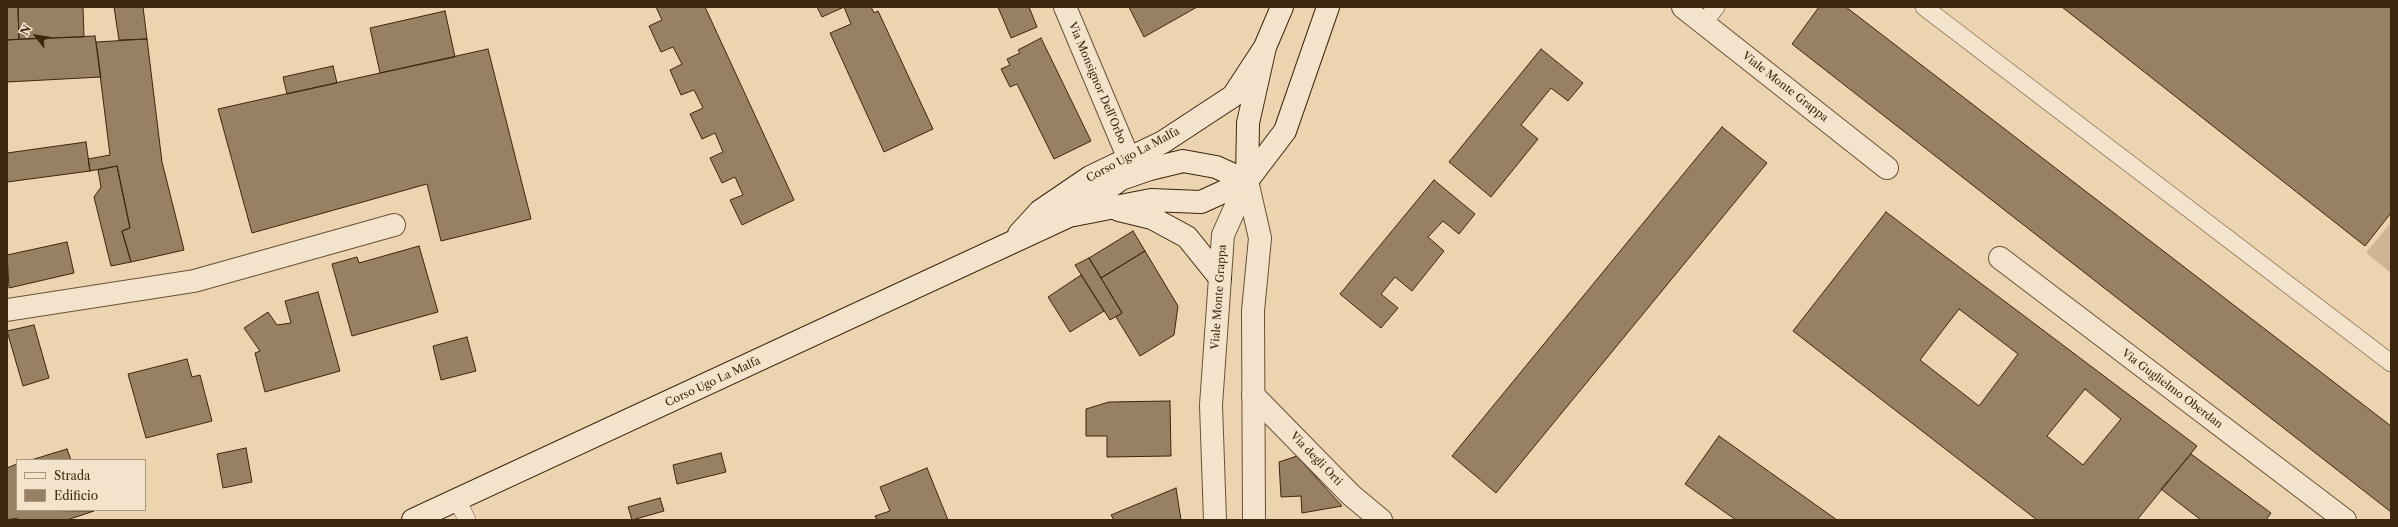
<!DOCTYPE html>
<html>
<head>
<meta charset="utf-8">
<style>
	body { margin:0 }
	#map { position:relative; width:2398px; height:527px; overflow:hidden; background:#ecd4b0; font-family:"Libre Caslon Text",serif }
	canvas { display:block }
	.frame { position:absolute; inset:0; border:8px solid #3c260d; pointer-events:none }
	.legend { position:absolute; left:16px; top:459px; width:130px; height:52px; box-sizing:border-box; background:#f3e3cc; border:1px solid #aa9780; margin:0; padding:5px 7px; list-style:none; font-size:12px; color:#3c260d }
	.legend li { display:flex; align-items:center; gap:8px; height:20px }
	.legend b { width:20px; border:1px solid #aa9780 }
	.north { position:absolute; left:16px; top:16px; width:40px; height:40px; -webkit-text-stroke:3px #f3e3cc; paint-order:stroke; rotate:300deg; font-size:11px; font-weight:700; line-height:16px; text-align:center; color:#3c260d }
	.north::after { content:''; display:block; margin:auto; width:14px; height:18px; background:#3c260d; clip-path:polygon(50% 0,100% 100%,50% 72%,0 100%) }
</style>
</head>
<body>
<div id="map">
<canvas width="2398" height="527"></canvas>
<div class="frame"></div>
<ul class="legend">
<li><b style="height:5px;background:#f3e3cc"></b>Strada</li>
<li><b style="height:11px;background:#988062"></b>Edificio</li>
</ul>
<div class="north">N</div>
</div>
<script>
const g = document.querySelector('canvas').getContext('2d');
g.lineJoin = 'round';
function fillPath(path, color) {
  g.fillStyle = color;
  g.fill(path, 'evenodd');
}
function toPath(rows) {
  const path = new Path2D();
  for (const r of rows) {
    path.moveTo(r[0], r[1]);
    for (let i = 2; i < r.length; i += 2) path.lineTo(r[i], r[i + 1]);
  }
  return path;
}
function stroke(path, color, width, dash) {
  g.strokeStyle = color;
  g.lineWidth = width;
  g.lineCap = dash ? 'butt' : 'round';
  g.setLineDash(dash || []);
  g.stroke(path);
}
function drawText(font, color, halo, rows, align = 'center') {
  g.font = font + ' "Libre Caslon Text",serif';
  g.lineWidth = 3;
  g.setLineDash([]);
  g.textBaseline = 'middle';
  g.strokeStyle = halo;
  g.fillStyle = color;
  for (const [text, x, y, turn = 0] of rows) {
    g.save();
    g.translate(x, y);
    g.rotate((+turn || 0) * Math.PI / 180);
    g.textAlign = isNaN(turn) ? turn : align;
    if (halo) g.strokeText(text, 0, 0);
    g.fillText(text, 0, 0);
    g.restore();
  }
}
fillPath(toPath([
	[2391,222,2391,273,2366,253]
]), '#ceb694');
const building = toPath([
	[7,7,18,7,19,39,7,40,7,7],
	[18,7,83,7,84,37,19,39,18,7],
	[114,7,143,7,147,39,119,40,114,7],
	[656,7,705,7,794,200,742,225,730,200,743,195,735,177,722,183,710,158,723,152,715,133,702,139,690,114,703,108,694,90,681,95,670,70,682,64,673,47,661,52,649,26,662,20,656,7],
	[817,7,844,7,822,17,817,7],
	[844,7,871,7,874,13,878,11,933,129,884,152,830,33,851,24,844,7],
	[998,7,1029,7,1037,27,1011,38,998,7],
	[1129,7,1197,7,1144,37,1129,7],
	[1819,7,1846,7,2391,426,2391,512,1792,44,1819,7],
	[2062,7,2391,7,2391,213,2365,246,2062,7],
	[445,11,455,57,380,73,370,28,445,11],
	[95,36,101,77,7,82,7,40,95,36],
	[1041,38,1091,141,1054,159,1017,84,1010,87,1001,69,1010,65,1007,59,1020,53,1018,50,1041,38],
	[147,39,162,162,184,250,131,262,122,231,130,228,117,166,90,171,88,159,110,155,96,42,147,39],
	[488,49,531,219,441,241,427,184,252,233,218,109,488,49],
	[1541,49,1583,83,1568,101,1551,88,1521,125,1538,139,1491,197,1449,162,1541,49],
	[333,66,337,83,287,94,283,77,333,66],
	[1722,127,1767,163,1496,493,1452,456,1722,127],
	[86,142,90,171,7,182,7,153,86,142],
	[117,166,130,228,122,231,131,262,111,266,94,197,101,187,98,170,117,166],
	[1434,180,1475,214,1459,234,1443,221,1428,237,1444,251,1412,291,1395,277,1381,294,1398,308,1381,328,1340,294,1434,180],
	[1886,212,2197,446,2137,520,2037,520,1793,331,1886,212],
	[1133,231,1145,251,1101,278,1089,258,1133,231],
	[67,242,74,273,9,288,7,255,67,242],
	[419,246,438,312,352,336,332,264,357,257,359,263,419,246],
	[1145,251,1178,306,1174,335,1140,356,1116,317,1122,313,1101,278,1145,251],
	[1089,258,1122,313,1110,320,1075,265,1089,258],
	[1081,275,1104,311,1070,332,1048,297,1081,275],
	[318,292,340,371,265,392,255,353,260,351,244,328,268,312,277,325,291,323,285,301,318,292],
	[1959,309,2018,354,1979,406,1920,360,1959,309],
	[34,325,49,378,23,386,7,331,34,325],
	[467,337,476,371,441,380,433,346,467,337],
	[187,359,192,377,200,375,212,421,146,438,128,374,187,359],
	[2085,389,2121,419,2083,465,2047,436,2085,389],
	[1170,401,1171,456,1107,457,1107,436,1086,436,1086,409,1109,402,1170,401],
	[1719,436,1837,520,1736,520,1685,484,1719,436],
	[246,448,252,482,223,488,217,454,246,448],
	[67,449,71,460,31,460,67,449],
	[721,453,726,472,677,484,673,465,721,453],
	[2191,454,2271,513,2266,520,2201,520,2161,489,2191,454],
	[1297,456,1342,506,1302,513,1301,496,1281,497,1279,462,1297,456],
	[17,464,17,510,94,511,67,520,18,520,17,518,7,520,7,468,17,464],
	[927,468,948,520,877,520,875,516,890,511,880,487,927,468],
	[1176,488,1181,520,1114,520,1111,515,1176,488],
	[660,498,664,511,632,520,628,507,660,498]
]);
fillPath(building, '#988062');
stroke(building, '#3c260d', 1);
const service = toPath([
	[1924,7,2391,363],
	[1704,23,1716,7],
	[458,501,467,520]
]);
const minor = toPath([
	[1065,7,1129,159],
	[1683,7,1887,168],
	[2000,258,2345,520],
	[7,310,194,281,394,225],
	[1253,395,1351,495,1381,520]
]);
const tertiary = toPath([
	[1247,181,1260,238,1253,311,1254,520],
	[1215,520,1211,405,1223,235,1247,181]
]);
const secondary = toPath([
	[1247,181,1248,123,1265,47,1282,7],
	[1119,210,1152,218,1187,237,1220,278],
	[1074,215,1151,200,1201,202,1247,181,1285,131,1328,7],
	[1019,234,1040,211,1090,177,1163,142,1233,96,1265,47],
	[413,520,1071,215,1121,179,1150,169,1183,161,1216,167,1247,181]
]);
stroke(service, '#685236', 18);
stroke(minor, '#685236', 24);
stroke(tertiary, '#685236', 24);
stroke(secondary, '#3c260d', 24);
stroke(service, '#f3e3cc', 17);
stroke(minor, '#f3e3cc', 22);
stroke(tertiary, '#f3e3cc', 22);
stroke(secondary, '#f3e3cc', 22);
drawText('11px', '#3c260d', '#f3e3cc', [
	["Via Monsignor Dell'Orbo",1097,83,67],
	["Viale Monte Grappa",1785,87,38],
	["Corso Ugo La Malfa",1133,155,-28],
	["Viale Monte Grappa",1219,297,-86],
	["Corso Ugo La Malfa",713,382,-25],
	["Via Guglielmo Oberdan",2172,389,37],
	["Via degli Orti",1316,459,46]
]);
</script>
</body>
</html>
